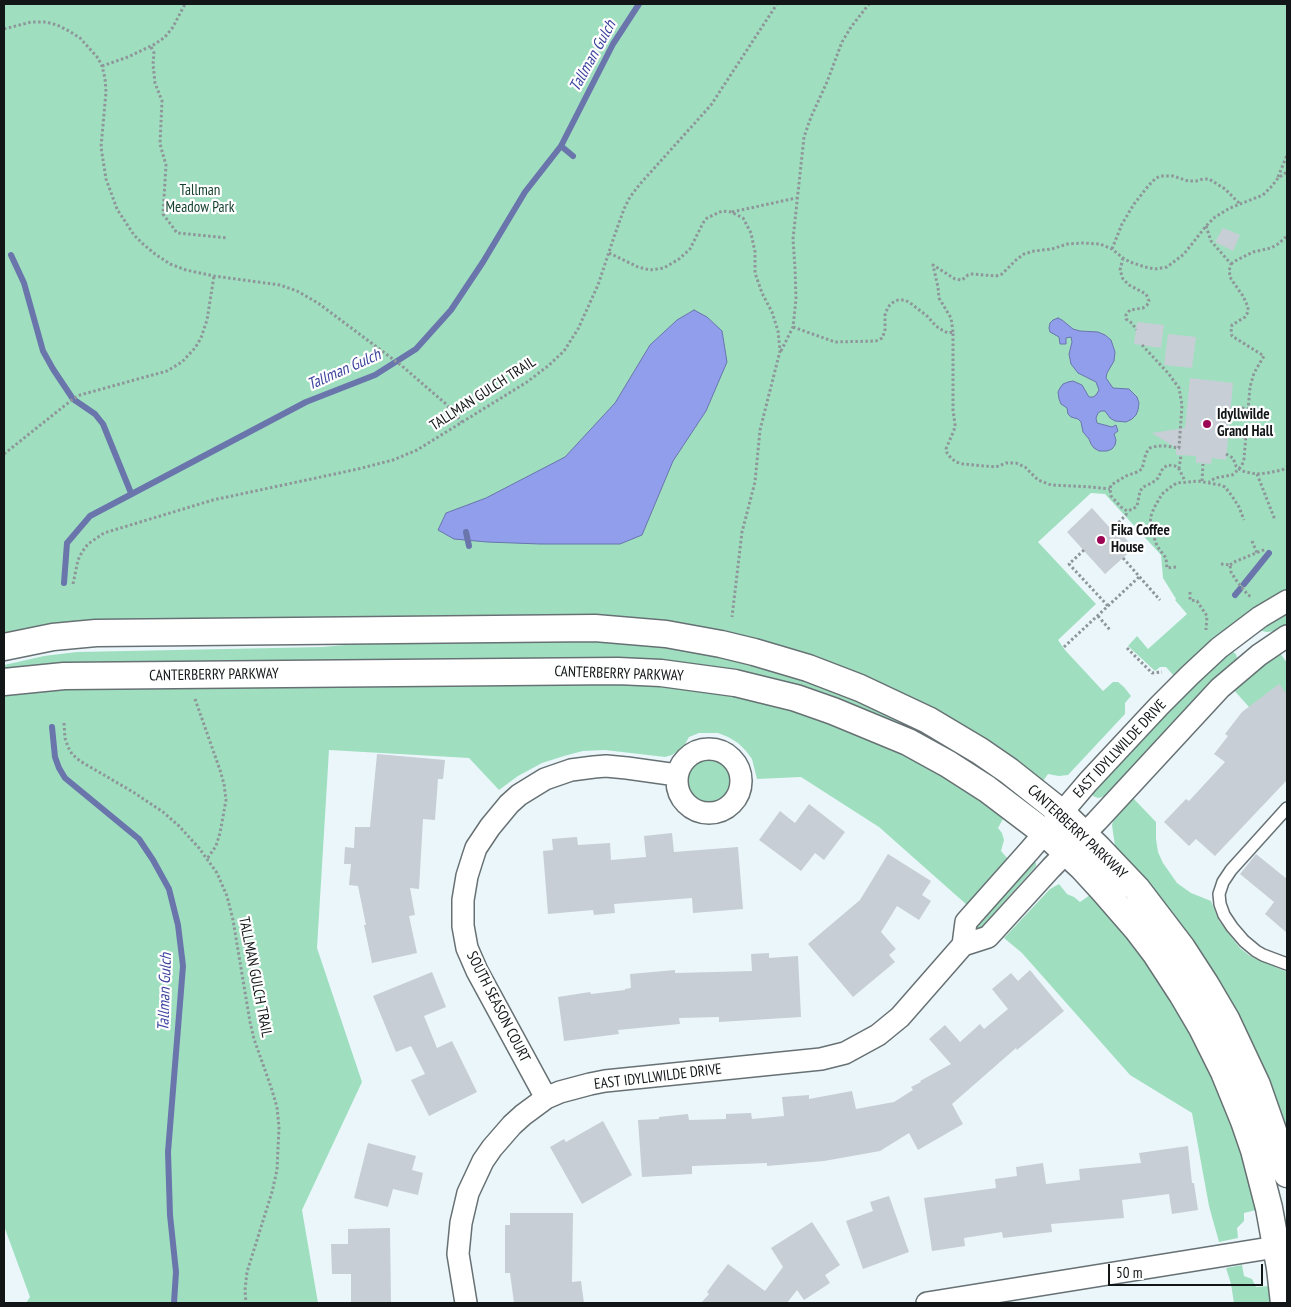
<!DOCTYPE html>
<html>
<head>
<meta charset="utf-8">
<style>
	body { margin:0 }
	#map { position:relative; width:1291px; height:1307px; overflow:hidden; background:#ebf6fa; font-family:"PT Sans Narrow",sans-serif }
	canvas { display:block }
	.frame { position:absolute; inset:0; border:5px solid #121617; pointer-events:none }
	.scale { position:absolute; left:1108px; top:1264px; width:155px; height:22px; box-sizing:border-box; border:2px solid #121617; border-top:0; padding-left:6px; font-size:15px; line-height:18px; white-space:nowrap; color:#121617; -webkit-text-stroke:4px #fff; paint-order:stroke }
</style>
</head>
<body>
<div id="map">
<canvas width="1291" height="1307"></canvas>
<div class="frame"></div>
<div class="scale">50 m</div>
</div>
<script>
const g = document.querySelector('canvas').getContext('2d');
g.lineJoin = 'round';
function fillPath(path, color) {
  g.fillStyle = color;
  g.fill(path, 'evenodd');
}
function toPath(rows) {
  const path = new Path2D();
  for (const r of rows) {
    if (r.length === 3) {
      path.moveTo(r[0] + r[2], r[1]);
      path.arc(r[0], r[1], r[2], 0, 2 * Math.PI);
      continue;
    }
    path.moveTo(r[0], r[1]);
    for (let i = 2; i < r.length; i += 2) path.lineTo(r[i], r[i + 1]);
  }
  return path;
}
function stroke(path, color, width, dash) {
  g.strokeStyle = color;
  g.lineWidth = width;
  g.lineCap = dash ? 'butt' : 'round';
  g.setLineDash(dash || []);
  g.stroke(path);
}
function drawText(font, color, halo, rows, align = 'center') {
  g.font = font + ' "PT Sans Narrow",sans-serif';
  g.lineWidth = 4.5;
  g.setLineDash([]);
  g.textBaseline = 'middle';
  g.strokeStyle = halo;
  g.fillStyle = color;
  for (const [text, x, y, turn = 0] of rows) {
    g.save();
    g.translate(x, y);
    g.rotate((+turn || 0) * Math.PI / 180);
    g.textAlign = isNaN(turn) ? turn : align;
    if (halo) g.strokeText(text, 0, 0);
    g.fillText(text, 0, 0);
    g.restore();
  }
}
fillPath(toPath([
	[4,4,1287,4,1287,590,1265,603,1209,643,1174,676,1166,667,1160,667,1155,671,1128,646,1137,636,1148,649,1187,614,1175,600,1176,599,1163,578,1161,555,1105,494,1091,493,1038,542,1096,604,1058,640,1065,650,1103,691,1113,682,1118,682,1124,687,1131,696,1125,703,1125,714,1068,775,1059,776,1048,774,1043,781,740,636,4,638],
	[1287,611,1287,625,1276,631,1267,632,1262,631,1261,630,1261,628],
	[578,635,708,649,865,698,945,743,941,744,937,743,921,736,756,680,4,676,4,665,44,656,77,652,323,647,398,640],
	[1229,652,1233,652,1236,654,1237,658,1236,661,1202,692,1112,792,1102,797,1098,798,1093,796,1093,793,1184,694],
	[1280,653,1287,663,1287,760,1255,724,1249,707,1232,688],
	[627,683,666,686,741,697,816,717,909,756,950,779,1004,817,998,828,1002,833,1004,840,1001,851,1008,859,967,905,879,827,801,777,757,779,752,759,746,751,738,743,728,737,718,733,699,733,689,737,684,746,678,751,672,755,665,757,605,750,583,751,564,756,542,763,518,776,499,790,469,758,329,750,317,948,362,1082,302,1210,318,1303,26,1303,30,1297,4,1226,4,694,70,688],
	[709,781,24],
	[1132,797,1156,822,1156,839,1158,852,1163,863,1177,883,1191,893,1211,901,1219,921,1240,948,1250,956,1287,972,1287,1132,1272,1090,1115,846,1112,825,1114,818],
	[1034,861,1036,863,1036,866,978,931,975,932,974,925],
	[1059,884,1067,894,1074,897,1080,902,1090,895,1114,920,1158,979,1177,1010,1203,1058,1232,1124,1245,1164,1256,1210,1244,1213,1244,1221,1237,1228,1238,1238,1219,1242,1209,1206,1192,1113,1130,1075,1022,953,1004,938,1050,889],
	[1242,1265,1244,1276,1252,1279,1256,1287,1269,1286,1271,1303,1234,1303,1231,1284,1226,1268]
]), '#9fdfc0');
const water = toPath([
	[694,310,707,317,722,331,727,362,706,411,673,461,642,535,620,544,540,544,487,542,454,539,438,530,446,513,486,498,565,457,615,403,650,345,677,320,694,310],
	[1058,318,1062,320,1073,329,1080,331,1098,332,1105,335,1111,340,1115,352,1114,361,1107,373,1106,378,1113,388,1129,389,1137,397,1139,403,1138,410,1136,415,1132,419,1126,422,1115,421,1110,418,1105,411,1101,411,1098,413,1096,418,1097,423,1112,427,1116,425,1118,431,1114,434,1116,440,1115,445,1112,449,1107,451,1099,451,1094,448,1091,444,1089,439,1083,432,1081,422,1078,419,1071,417,1068,414,1067,408,1061,404,1059,399,1058,392,1060,388,1063,384,1068,382,1073,381,1082,385,1089,397,1093,397,1096,395,1099,390,1096,382,1078,373,1071,364,1069,354,1072,342,1071,337,1066,338,1066,344,1060,344,1059,337,1050,332,1049,328,1050,323,1053,320,1058,318]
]);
fillPath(water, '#909eec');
stroke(water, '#6a75ac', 1);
stroke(toPath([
	[561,146,573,156],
	[11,255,24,283,43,351,53,369,73,399,95,414,103,424,131,493],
	[466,532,469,546],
	[64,583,67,543,90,516,306,402,375,375,416,349,451,310,483,262,525,192,561,146,613,44,639,4],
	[1244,584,1269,553],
	[1235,595,1240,589],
	[52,727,55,757,59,768,65,778,139,839,153,860,169,889,178,925,183,966,168,1152,170,1215,176,1272,174,1303]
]), '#6a75ac', 6);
fillPath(toPath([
	[1223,228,1240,235,1233,251,1215,242],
	[1137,322,1164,325,1161,348,1134,344],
	[1168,334,1196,337,1192,368,1164,365],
	[1190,378,1233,383,1226,460,1212,458,1211,464,1196,463,1196,456,1176,455,1176,448,1152,433,1185,428],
	[1092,508,1110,528,1113,524,1134,548,1105,574,1067,532],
	[1279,684,1287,694,1287,780,1215,856,1196,839,1189,846,1164,822,1186,799,1189,801,1225,762,1214,754,1228,736,1225,734,1242,712],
	[377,754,445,760,443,779,438,779,435,820,423,819,419,889,410,888,415,915,409,916,417,953,372,963,364,925,366,925,358,886,349,885,351,864,344,864,345,847,354,848,355,827,370,827],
	[809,804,845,832,824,860,815,853,801,871,759,840,780,811,795,823],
	[672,833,674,852,738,847,743,909,693,913,692,898,614,904,615,913,594,915,593,910,548,914,543,851,553,850,552,839,577,837,578,845,610,843,611,860,646,857,644,836],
	[888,854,931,881,922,895,931,901,919,920,897,906,881,932,896,949,889,955,895,962,853,997,808,944,860,900],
	[1256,854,1287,879,1287,933,1265,914,1274,902,1240,874],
	[769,953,769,958,798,956,801,1017,719,1022,719,1017,679,1018,680,1024,618,1030,619,1034,564,1041,558,997,590,992,591,994,625,990,625,989,631,988,630,974,675,970,675,973,752,971,751,954],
	[1030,970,1064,1011,1017,1050,1016,1048,952,1104,963,1124,918,1150,909,1133,880,1151,824,1161,767,1166,767,1163,692,1166,692,1174,642,1177,638,1120,659,1119,659,1117,688,1114,689,1120,726,1119,726,1114,751,1113,752,1119,784,1116,782,1097,809,1095,809,1099,852,1091,856,1109,894,1102,913,1090,911,1087,921,1082,920,1081,951,1064,929,1039,945,1025,960,1042,980,1024,984,1029,1008,1009,992,989,1011,973,1018,981],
	[432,972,446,1007,424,1016,437,1048,452,1041,477,1092,429,1116,411,1080,425,1074,411,1046,396,1052,373,996],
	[603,1121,632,1175,582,1204,550,1147,564,1139,566,1142],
	[368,1143,416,1156,412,1170,423,1173,418,1195,393,1189,388,1207,354,1198],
	[1188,1146,1192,1183,1194,1183,1198,1210,1172,1214,1169,1194,1122,1200,1124,1218,1051,1224,1052,1232,1003,1238,1002,1232,964,1238,965,1246,932,1251,924,1198,996,1188,995,1179,1017,1176,1016,1167,1043,1163,1046,1184,1080,1180,1079,1169,1141,1163,1139,1153],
	[889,1196,909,1252,863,1269,846,1221,873,1211,870,1202],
	[510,1213,573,1213,572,1282,581,1281,584,1303,514,1303,510,1273,505,1273,505,1225,510,1225],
	[812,1222,840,1265,825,1275,830,1283,804,1300,797,1290,787,1303,701,1303,709,1294,707,1292,728,1264,765,1291,783,1267,771,1248],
	[390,1228,391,1303,351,1303,351,1274,332,1274,331,1244,348,1244,348,1229]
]), '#c7ced5');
const service = toPath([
	[1287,808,1231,870,1223,882,1219,894,1220,904,1224,915,1232,927,1244,941,1256,951,1263,955,1287,964]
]);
const minor = toPath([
	[709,781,32],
	[963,945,966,922,1030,850,1088,782,1159,706,1190,675,1219,648,1260,617,1287,601],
	[546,1098,477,971,467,948,463,926,463,900,467,876,473,857,476,848,490,827,509,804,519,795,545,779,571,770,594,767,606,766,627,768,677,775],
	[466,1303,458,1254,461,1223,468,1193,483,1161,492,1148,512,1125,523,1115,546,1098,560,1092,590,1084,605,1081,821,1059,845,1053,878,1035,900,1017,963,945,988,937,1051,868,1097,821,1220,688,1259,655,1287,636],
	[927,1303,1276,1247]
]);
const tertiary = toPath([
	[4,647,53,637,96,633,595,628,666,634,721,644,754,652,808,668,860,688,928,720,980,751,1009,771,1062,813,1098,848,1137,889,1182,948,1206,985,1226,1019,1257,1085,1277,1142,1287,1174],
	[4,682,64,676,618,671,661,673,735,683,796,698,833,711,908,742,948,764,987,789,1045,833,1082,867,1104,891,1137,929,1156,954,1182,994,1202,1028,1224,1072,1244,1121,1254,1150,1269,1208,1280,1268,1284,1303]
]);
stroke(service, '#677174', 14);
stroke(minor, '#677174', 24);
stroke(tertiary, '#677174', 29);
stroke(toPath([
	[4,29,31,22,46,22,57,25,69,31,80,38,98,58,102,66,105,78,106,92,101,147,106,179,117,209,134,235,143,244,155,254,170,264,186,270,214,276,280,285,297,291,318,303,402,366,446,404,462,422],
	[151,47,154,53,153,64,155,83,162,101,160,144,166,165,163,214,177,233,228,238],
	[102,66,128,57,155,44,165,37,173,27,185,4],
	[1278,177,1287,155],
	[732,212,796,198],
	[1206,226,1211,241,1231,264,1229,271,1231,279,1243,296,1248,307,1248,312,1245,317,1232,325,1231,332,1232,336,1264,356,1254,373,1250,387,1244,459,1242,465,1239,469,1232,475,1215,478,1209,482],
	[1112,249,1122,224,1134,204,1149,185,1156,178,1161,176,1173,176,1188,181,1196,181,1203,179,1209,179,1225,189,1240,204],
	[609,253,638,267,650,270,664,268,679,259,690,249,703,223,707,218,722,211,731,212,743,218,751,233,755,252,755,273,762,293,772,312,778,331,780,351,760,430,755,482,742,532,732,617],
	[1123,258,1120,270,1123,279,1129,285,1146,294,1149,301,1147,305,1143,308,1130,310,1126,315,1126,319,1133,324,1136,330],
	[1231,264,1235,261,1253,252,1271,248,1278,244,1287,236],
	[793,327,835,342,876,341,882,338,885,331,885,315,888,307,892,303,898,300,904,300,909,302,927,316,936,326,942,330,948,333,953,332,953,410,955,425,954,430,946,449,947,453,951,458,956,462,963,464,996,467,1006,463,1016,463,1025,467,1038,480,1051,485,1091,487,1110,489],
	[953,332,951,318,939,298,938,287,933,265,955,279,962,280,968,275,972,274,996,276,1002,274,1016,260,1024,254,1034,251,1052,249,1067,244,1083,243,1100,244,1112,249,1123,258,1130,262,1145,267,1155,269,1167,267,1184,254,1206,226,1215,217,1230,208,1263,195,1272,186,1278,178,1287,172],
	[1142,345,1168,373,1179,388,1182,405,1179,448,1166,446,1157,446,1150,448,1146,453,1142,469,1137,472,1126,476,1111,485,1110,489,1111,496,1121,507,1127,511,1133,509,1137,506,1140,491,1143,487,1152,483,1158,478,1163,468,1168,465,1175,466,1179,469,1185,481],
	[781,351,793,327,796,299,795,268,793,239,804,137,811,117,827,82,842,42,851,27,869,4],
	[1237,407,1248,409],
	[1228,435,1245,437],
	[4,454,73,399,80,395,167,371,182,362,195,348,201,338,207,320,214,276],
	[1226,454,1233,458,1236,466,1239,469,1245,472,1257,474,1267,473,1282,470,1287,467],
	[1179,469,1181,455],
	[1257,474,1275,520],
	[1202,481,1203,464],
	[1115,526,1126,515,1127,511],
	[1252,541,1257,553],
	[1084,550,1069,564,1108,606],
	[1123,558,1160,600],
	[1221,564,1230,565,1231,572,1236,580,1248,595,1252,597],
	[1230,565,1234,562,1266,549],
	[1176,567,1167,568,1166,558,1157,546,1150,525,1151,516,1154,508,1162,494,1172,486,1177,483,1198,481,1220,485,1225,487,1232,496,1239,507,1244,520],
	[73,584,78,560,82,552,88,544,104,533,213,500,358,469,393,460,417,450,527,382,548,366,564,351,578,329,598,285,615,234,624,209,630,197,640,184,711,105,777,4],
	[1190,592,1190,600,1197,601,1207,616,1206,630],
	[1098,616,1110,630],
	[1064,647,1139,577],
	[1127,648,1152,673,1162,672],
	[195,699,220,770,224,784,226,800,220,833,216,846,207,859],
	[64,723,65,738,68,747,72,754,80,761,133,792,163,812,179,826,199,848,217,873,227,896,233,920,250,1022,254,1039,271,1087,277,1107,279,1127,277,1170,272,1192,247,1272,245,1290,246,1303]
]), '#8e9699', 3, [2.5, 2.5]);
stroke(service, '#fff', 11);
stroke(minor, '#fff', 21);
stroke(tertiary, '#fff', 26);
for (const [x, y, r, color] of [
	[1207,424,5,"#9c0553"],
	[1101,540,5,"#9c0553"]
]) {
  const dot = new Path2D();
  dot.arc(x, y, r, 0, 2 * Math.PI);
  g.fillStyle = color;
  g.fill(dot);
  stroke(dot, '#fff', 2);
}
drawText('15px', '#17412f', '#fff', [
	["Tallman",200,191],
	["Meadow Park",200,208]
]);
drawText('15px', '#121617', '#fff', [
	["TALLMAN GULCH TRAIL",483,394,-33],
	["CANTERBERRY PARKWAY",619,674,2],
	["CANTERBERRY PARKWAY",214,675,-1],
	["EAST IDYLLWILDE DRIVE",1120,749,-47],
	["CANTERBERRY PARKWAY",1077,832,43],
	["TALLMAN GULCH TRAIL",255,977,79],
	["SOUTH SEASON COURT",498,1007,63],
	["EAST IDYLLWILDE DRIVE",658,1077,-7]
]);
drawText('bold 15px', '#121617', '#fff', [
	["Idyllwilde",1217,415],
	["Grand Hall",1217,432],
	["Fika Coffee",1111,531],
	["House",1111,548]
], 'left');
drawText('italic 16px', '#3d449e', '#fff', [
	["Tallman Gulch",593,56,-61],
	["Tallman Gulch",344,370,-24],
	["Tallman Gulch",165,992,-88]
]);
</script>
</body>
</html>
